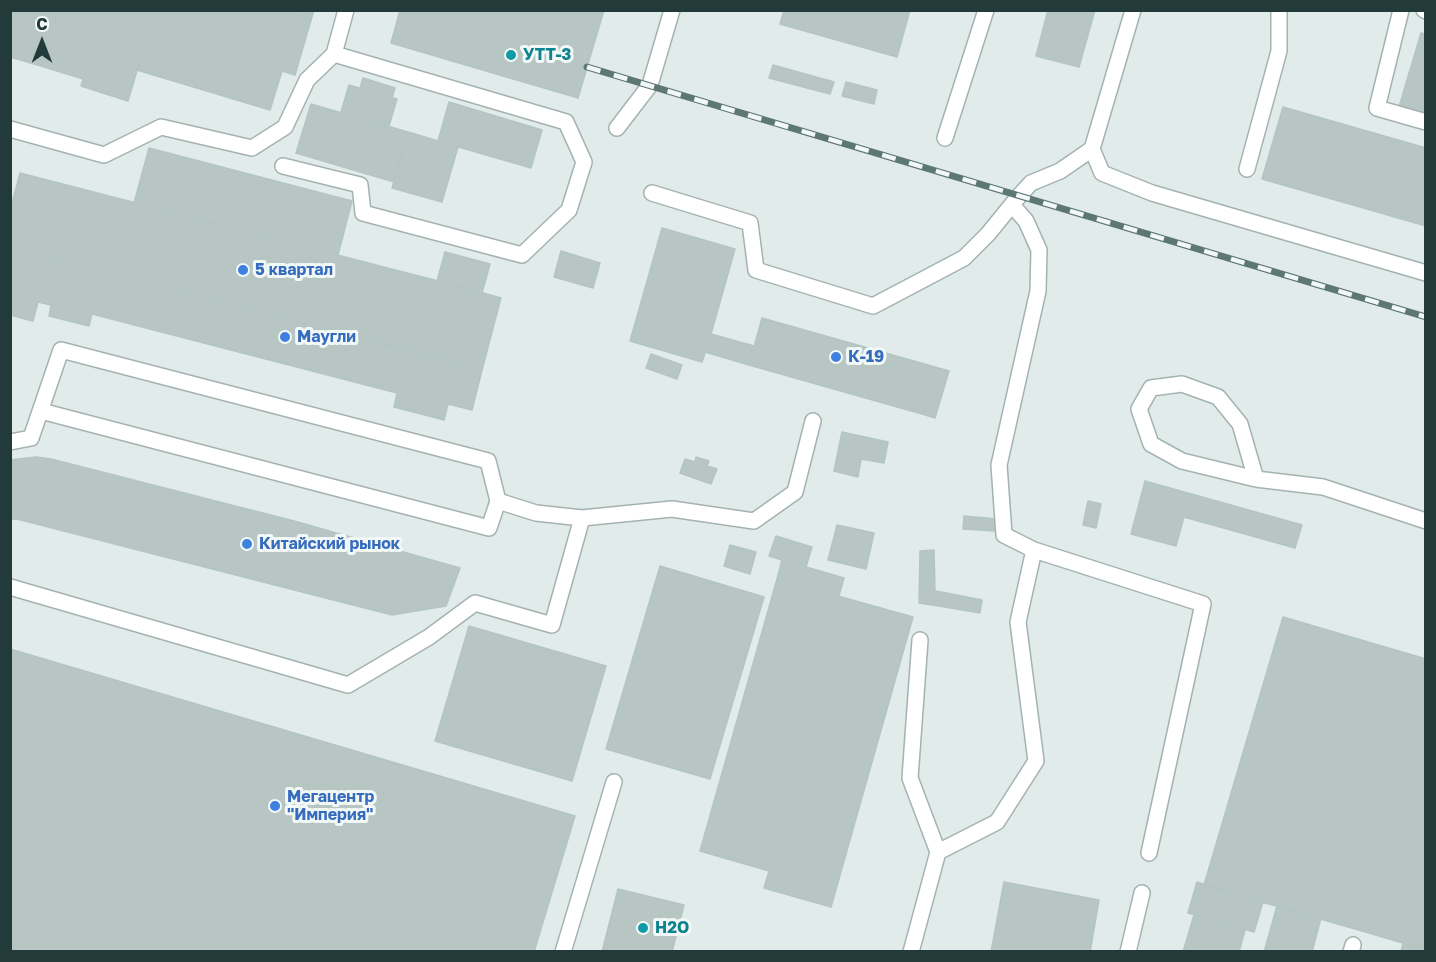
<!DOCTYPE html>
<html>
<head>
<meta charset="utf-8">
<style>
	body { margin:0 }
	#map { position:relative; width:1436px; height:962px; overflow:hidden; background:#e1ebe9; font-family:"Golos Text",sans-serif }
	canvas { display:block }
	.frame { position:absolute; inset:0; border:12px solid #223b3a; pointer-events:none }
	.north { position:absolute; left:12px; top:12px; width:60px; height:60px; -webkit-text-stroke:4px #f2f8f6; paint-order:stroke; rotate:0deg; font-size:16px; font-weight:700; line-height:24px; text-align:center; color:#223b3a }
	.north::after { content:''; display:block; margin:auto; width:21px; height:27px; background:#223b3a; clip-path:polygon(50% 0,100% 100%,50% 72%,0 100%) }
</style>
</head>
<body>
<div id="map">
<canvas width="1436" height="962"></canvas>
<div class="frame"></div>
<div class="north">С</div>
</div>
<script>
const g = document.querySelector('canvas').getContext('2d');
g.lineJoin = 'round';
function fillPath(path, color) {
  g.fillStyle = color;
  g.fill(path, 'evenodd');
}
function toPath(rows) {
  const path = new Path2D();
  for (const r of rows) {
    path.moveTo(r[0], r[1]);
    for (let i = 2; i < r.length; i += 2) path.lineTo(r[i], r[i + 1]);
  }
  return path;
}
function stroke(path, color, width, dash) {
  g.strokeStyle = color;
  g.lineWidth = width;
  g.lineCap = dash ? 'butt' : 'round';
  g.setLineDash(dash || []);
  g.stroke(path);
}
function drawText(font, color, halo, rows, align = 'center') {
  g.font = font + ' "Golos Text",sans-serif';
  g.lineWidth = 6;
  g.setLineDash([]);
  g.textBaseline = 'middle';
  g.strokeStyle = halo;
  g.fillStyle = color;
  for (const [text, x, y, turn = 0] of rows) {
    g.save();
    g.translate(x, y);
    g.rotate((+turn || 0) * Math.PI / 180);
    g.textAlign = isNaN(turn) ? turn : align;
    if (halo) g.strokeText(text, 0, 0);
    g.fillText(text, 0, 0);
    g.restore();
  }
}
const building = toPath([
	[10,10,58,10,41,66,10,57,10,10],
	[58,10,104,10,83,79,41,66,58,10],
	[104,10,155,10,128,101,81,86,104,10],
	[155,10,279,10,311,20,295,75,282,71,270,110,137,70,155,10],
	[279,10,314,10,311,20,279,10],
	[400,10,604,10,578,98,391,43,400,10],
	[784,10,910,10,897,57,780,24,784,10],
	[1048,10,1095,10,1079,67,1036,56,1048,10],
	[1421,33,1426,34,1426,114,1399,107,1421,33],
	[773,65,834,82,830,94,769,78,773,65],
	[363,78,395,88,392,98,360,88,363,78],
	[846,82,877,90,874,104,842,96,846,82],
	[349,85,397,99,389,126,341,112,349,85],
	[449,102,542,130,531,168,438,141,449,102],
	[311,104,408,132,394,182,296,153,311,104],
	[1283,107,1426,148,1426,226,1262,179,1283,107],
	[408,132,458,147,442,202,392,188,408,132],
	[149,148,352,201,338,255,134,203,149,148],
	[20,173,469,289,450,361,50,258,40,294,10,287,10,211,20,173],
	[662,228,735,249,711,334,638,313,662,228],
	[561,251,600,263,593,288,554,277,561,251],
	[445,252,490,264,482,293,437,281,445,252],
	[50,258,482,370,472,410,448,404,444,420,394,407,397,393,92,314,89,326,49,316,51,305,38,302,50,258],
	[10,287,40,294,33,321,10,315,10,287],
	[469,289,501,298,482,370,450,361,469,289],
	[638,313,711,334,702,362,630,341,638,313],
	[762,318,935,367,922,414,749,365,762,318],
	[711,334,754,346,749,365,705,352,711,334],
	[651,354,682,365,677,379,646,368,651,354],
	[935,367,949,371,935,418,922,414,935,367],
	[842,432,888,442,884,463,861,459,858,477,834,471,842,432],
	[36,457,51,459,294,521,460,568,446,606,392,615,17,519,10,519,10,460,36,457],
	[696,457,709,461,707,466,717,469,711,484,680,473,685,459,695,462,696,457],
	[1145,481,1302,525,1295,548,1184,517,1176,546,1131,534,1145,481],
	[1088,501,1101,504,1096,528,1083,525,1088,501],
	[964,516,997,519,996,531,963,529,964,516],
	[837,525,874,533,866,569,828,560,837,525],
	[776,536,812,547,806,567,844,578,839,596,777,579,782,560,769,556,776,536],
	[730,545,756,552,750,574,724,566,730,545],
	[934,550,935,591,941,592,939,606,919,603,920,551,934,550],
	[660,566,764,597,710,779,606,749,660,566],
	[777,579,913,617,831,907,764,888,769,871,700,851,777,579],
	[941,592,982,600,980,613,939,606,941,592],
	[1283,617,1426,659,1426,867,1403,943,1204,885,1283,617],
	[469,626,606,666,572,781,435,741,469,626],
	[10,649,575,816,534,952,10,952,10,649],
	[1426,867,1426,949,1403,943,1426,867],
	[1004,882,1099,900,1090,952,991,952,1004,882],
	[1197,882,1263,902,1254,932,1188,913,1197,882],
	[618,889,684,905,672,952,602,952,618,889],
	[1277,906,1291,910,1279,952,1264,952,1277,906],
	[1291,910,1321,918,1312,952,1279,952,1291,910],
	[1194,915,1245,930,1239,952,1183,952,1194,915],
	[1403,943,1426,949,1426,952,1401,952,1403,943]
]);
fillPath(building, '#b7c6c3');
stroke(building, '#b4c5c1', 1.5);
const lane = toPath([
	[1401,10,1377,108,1426,122],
	[1424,10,1426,11],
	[617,128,650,85,672,10],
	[10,129,104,155,161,127,252,148,285,127,307,80,334,54,346,10],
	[945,138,986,10],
	[1092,149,1102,173,1152,193,1426,273],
	[283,166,360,185,363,213,522,255,569,210,584,162,566,122,334,54],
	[1247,169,1279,51,1279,10],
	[652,193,750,223,756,270,873,306,964,258,988,234,1019,196,1031,183,1060,171,1092,149,1133,10],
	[1012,205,1026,221,1039,250,1038,291,999,465,1004,535,1034,550,1203,604,1149,853],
	[10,442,31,438,61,350,488,461,498,501,489,528,41,411],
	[1256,479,1240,424,1218,397,1182,384,1151,388,1139,409,1151,444,1182,461,1256,479,1323,487,1426,521],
	[498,501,536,513,582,518,672,509,754,521,795,492,813,421],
	[10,587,348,685,429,637,475,603,552,625,582,518],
	[938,852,997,822,1036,761,1018,622,1034,550],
	[563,952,614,782],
	[911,952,938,852,910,778,920,640],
	[1128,952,1142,893],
	[1351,952,1353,945]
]);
stroke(lane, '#a4b3b1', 18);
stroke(lane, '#fff', 15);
const rail = toPath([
	[587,67,1426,317]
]);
stroke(rail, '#5d7775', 7);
stroke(rail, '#f2f8f6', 4.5, [14]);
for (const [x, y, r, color] of [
	[511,55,6,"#0f9aa8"],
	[243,270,6,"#3f7fe0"],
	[285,337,6,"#3f7fe0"],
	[836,357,6,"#3f7fe0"],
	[247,544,6,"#3f7fe0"],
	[275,806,6,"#3f7fe0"],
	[643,928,6,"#0f9aa8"]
]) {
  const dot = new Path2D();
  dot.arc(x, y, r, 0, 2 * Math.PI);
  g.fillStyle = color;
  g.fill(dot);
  stroke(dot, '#f2f8f6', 2);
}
drawText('bold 16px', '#0d838f', '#f2f8f6', [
	["УТТ-3",523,55],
	["H2O",655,928]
], 'left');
drawText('bold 16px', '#366cbe', '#f2f8f6', [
	["5 квартал",255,270],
	["Маугли",297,337],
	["К-19",848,357],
	["Китайский рынок",259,544],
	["Мегацентр",287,797],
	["\"Империя\"",287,815]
], 'left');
</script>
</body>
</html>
